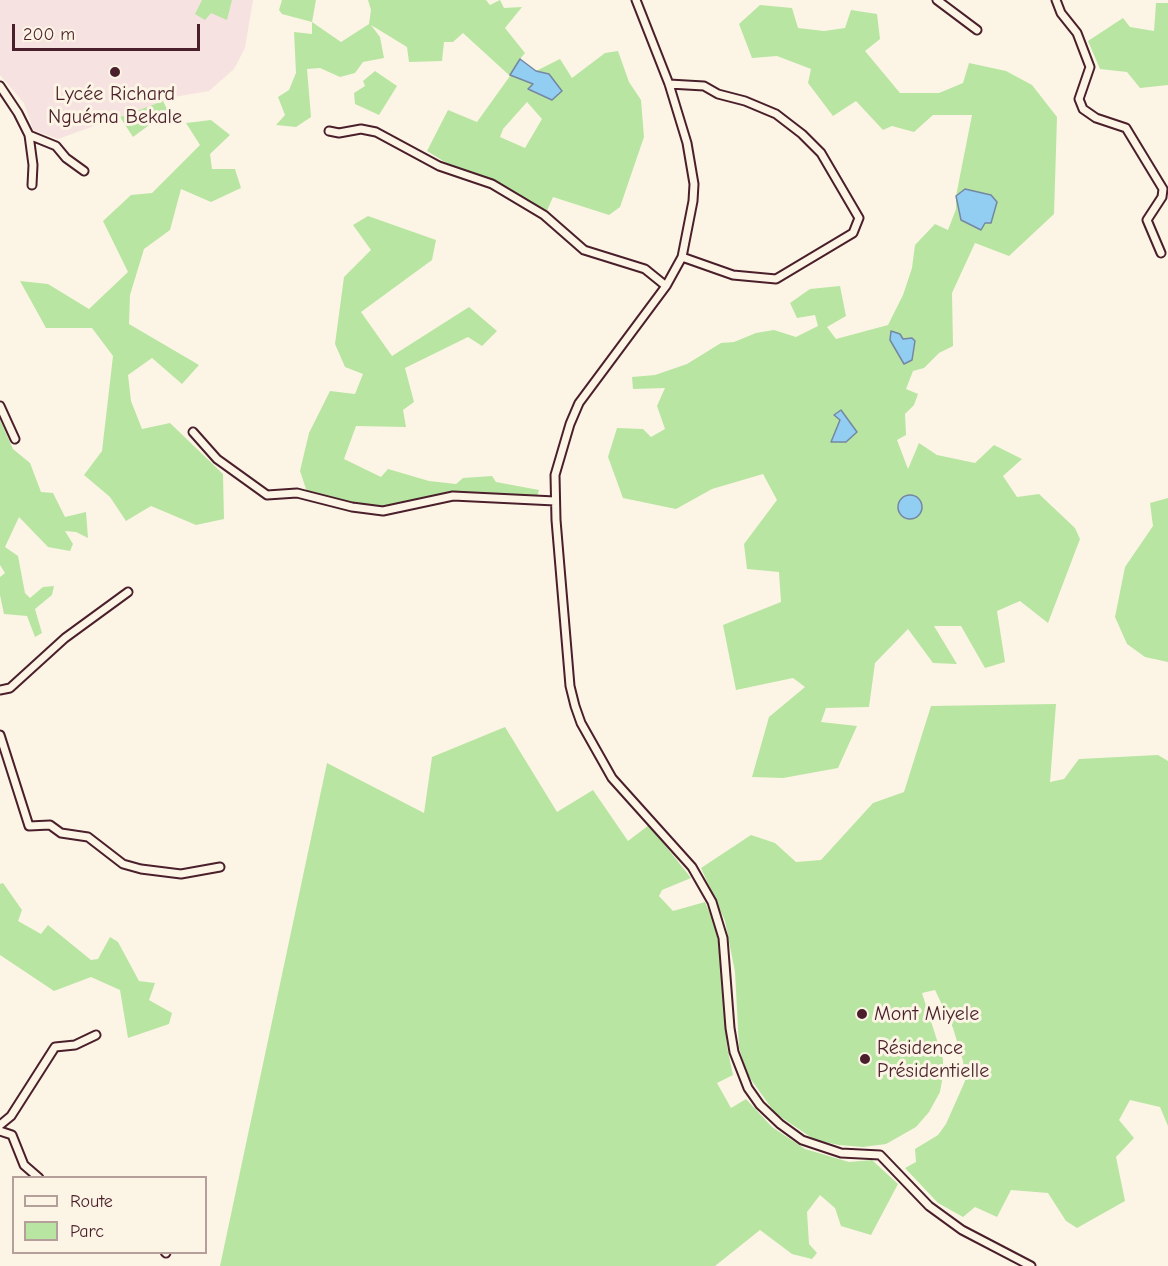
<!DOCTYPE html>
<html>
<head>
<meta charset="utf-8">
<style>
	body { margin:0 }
	#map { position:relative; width:1168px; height:1266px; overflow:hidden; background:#fcf5e5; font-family:"Comic Neue",sans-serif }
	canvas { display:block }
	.legend { position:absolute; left:12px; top:1176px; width:195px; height:78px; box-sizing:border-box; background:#fcf5e5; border:2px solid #b59f9b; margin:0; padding:8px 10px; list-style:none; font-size:18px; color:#4a1f2b }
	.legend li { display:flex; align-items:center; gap:12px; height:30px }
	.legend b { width:30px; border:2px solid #b59f9b }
	.scale { position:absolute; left:12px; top:24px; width:188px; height:27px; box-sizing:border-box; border:3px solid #4a1f2b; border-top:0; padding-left:8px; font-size:18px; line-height:21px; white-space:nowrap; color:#4a1f2b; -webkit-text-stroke:4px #fcf5e5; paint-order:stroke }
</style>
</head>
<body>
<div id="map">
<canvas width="1168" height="1266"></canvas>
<ul class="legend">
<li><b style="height:8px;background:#fcf5e5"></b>Route</li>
<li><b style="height:16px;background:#b8e5a2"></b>Parc</li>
</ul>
<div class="scale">200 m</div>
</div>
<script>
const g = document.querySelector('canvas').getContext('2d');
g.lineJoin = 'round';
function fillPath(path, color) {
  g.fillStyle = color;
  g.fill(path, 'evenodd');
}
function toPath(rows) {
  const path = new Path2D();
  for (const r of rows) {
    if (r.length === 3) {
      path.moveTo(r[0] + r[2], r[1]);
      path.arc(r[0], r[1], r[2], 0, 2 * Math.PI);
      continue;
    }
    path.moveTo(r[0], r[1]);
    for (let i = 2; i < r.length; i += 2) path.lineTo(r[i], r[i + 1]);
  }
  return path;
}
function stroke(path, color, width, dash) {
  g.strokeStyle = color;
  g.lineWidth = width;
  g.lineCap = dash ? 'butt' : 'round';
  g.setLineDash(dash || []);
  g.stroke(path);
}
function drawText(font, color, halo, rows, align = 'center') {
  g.font = font + ' "Comic Neue",sans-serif';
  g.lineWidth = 6;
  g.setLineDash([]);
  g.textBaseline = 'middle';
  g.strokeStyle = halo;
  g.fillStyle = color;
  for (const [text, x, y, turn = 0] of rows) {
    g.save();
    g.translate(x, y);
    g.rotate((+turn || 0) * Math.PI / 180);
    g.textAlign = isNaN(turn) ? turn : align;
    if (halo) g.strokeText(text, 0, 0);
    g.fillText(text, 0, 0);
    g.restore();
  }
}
fillPath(toPath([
	[0,0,253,0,245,48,234,69,209,91,174,97,58,139,33,130,24,103,0,75]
]), '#f6e2e0');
fillPath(toPath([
	[202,0,232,0,227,20,211,13,205,20,195,14],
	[282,0,316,0,312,22,341,42,369,24,371,10,368,0,486,0,490,5,500,0,504,8,522,7,505,28,525,53,520,59,533,85,528,89,549,74,536,71,560,59,572,78,605,53,618,51,629,82,641,100,644,137,620,207,609,215,553,197,546,213,502,186,453,167,427,151,448,110,477,122,510,76,463,33,453,42,444,42,442,61,409,62,407,47,371,25,380,37,384,58,363,62,355,73,340,77,320,68,307,69,311,117,296,127,276,125,285,115,278,97,289,90,296,73,294,32,312,34,312,22,282,14,279,10],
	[527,102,542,119,525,148,500,137,503,129],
	[1156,3,1168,3,1168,85,1140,88,1127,72,1100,69,1088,41,1123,18,1130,27,1154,31],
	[760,5,792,8,798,28,824,31,845,28,851,10,877,14,880,39,865,51,900,93,939,93,963,83,969,63,1006,71,1032,85,1057,117,1054,214,1009,256,975,243,952,293,953,346,939,353,924,368,913,371,906,389,918,394,914,405,905,414,906,435,897,440,908,469,919,443,937,455,975,463,994,445,1022,459,1003,476,1017,497,1039,494,1075,528,1080,539,1048,623,1020,601,997,611,1005,662,985,668,961,626,934,626,957,664,933,663,908,629,875,663,869,707,826,708,821,722,857,726,838,768,783,778,752,777,769,717,805,687,793,678,736,690,723,625,781,602,779,572,747,569,744,544,777,500,763,474,712,489,676,509,623,498,608,457,617,428,643,429,651,437,665,429,657,406,665,388,633,389,632,377,655,375,687,364,721,343,734,342,756,333,774,330,796,337,818,326,815,315,797,318,790,303,810,289,840,286,846,316,827,327,836,339,888,325,903,295,912,268,915,245,935,224,948,230,956,209,956,196,972,115,933,115,914,132,892,126,883,130,856,101,833,116,808,83,811,69,777,56,752,58,739,24],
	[375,71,397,86,379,115,355,104,354,93,365,86,363,81],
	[163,101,168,111,133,137,120,117],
	[211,120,230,135,210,154,212,169,235,169,241,188,211,202,181,189,170,230,144,249,130,295,129,324,199,365,182,384,152,358,128,375,131,401,142,429,170,423,223,474,224,519,196,525,151,506,126,521,110,497,84,475,102,451,113,356,92,328,46,328,20,281,48,284,89,309,128,272,103,221,131,195,152,193,200,145,186,123],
	[368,216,436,240,432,260,361,312,392,356,469,307,497,331,482,346,468,337,405,368,414,402,403,410,406,427,356,426,344,459,381,477,388,469,429,481,456,484,463,478,492,476,496,482,539,490,537,497,453,493,383,507,350,503,307,492,300,471,309,433,330,391,355,394,363,374,345,367,335,344,344,277,371,250,353,225],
	[0,420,13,449,30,463,41,492,53,493,65,517,86,512,88,538,76,532,65,531,73,544,70,551,48,547,19,517,5,547,18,556,25,593,30,598,43,587,54,586,52,595,35,609,42,633,35,637,27,616,4,614,0,595,0,577,5,573,0,565],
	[1168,498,1168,662,1145,657,1127,644,1115,617,1125,567,1153,526,1150,503],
	[1056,704,1050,782,1064,779,1079,759,1158,755,1168,761,1168,1126,1160,1107,1130,1100,1119,1120,1134,1138,1116,1157,1125,1201,1077,1228,1066,1221,1048,1193,1011,1190,997,1217,975,1207,963,1217,938,1203,905,1168,916,1162,915,1149,938,1135,946,1124,965,1081,963,1061,953,1028,935,990,922,993,943,1059,943,1075,940,1092,929,1112,916,1127,886,1144,863,1147,839,1145,815,1140,775,1113,747,1074,739,1047,735,972,725,921,701,868,751,835,775,843,796,862,821,860,873,803,904,792,931,706],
	[505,727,557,812,593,790,628,841,649,825,691,878,662,890,659,896,673,911,705,902,716,928,722,968,727,1047,733,1075,717,1083,731,1108,746,1099,772,1127,805,1149,849,1162,872,1160,898,1184,871,1235,841,1226,835,1208,820,1195,807,1212,809,1244,817,1253,812,1259,792,1254,760,1230,715,1266,220,1266,327,763,424,813,432,757],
	[3,883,22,910,18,921,41,934,48,925,91,960,98,959,110,937,118,942,139,981,155,983,149,1000,172,1013,169,1024,128,1038,120,990,91,977,54,991,0,955,0,884]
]), '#b8e5a2');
const water = toPath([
	[520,59,536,71,549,74,562,91,552,100,528,89,533,84,510,75,520,59],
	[965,189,991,195,997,202,991,223,985,223,981,230,961,220,956,196,965,189],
	[891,331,900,334,903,339,912,338,915,341,912,360,904,364,890,340,891,331],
	[841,410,857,432,846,442,831,442,840,420,834,415,841,410],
	[910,507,12]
]);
fillPath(water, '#92cdf2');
stroke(water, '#7587a2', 1.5);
const minor = toPath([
	[636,0,669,84,687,143,694,184,693,201,682,257,666,286,579,403,570,424,555,475,556,520,570,686,575,706,581,723,612,778,692,867,712,902,723,938,730,1028,734,1052,748,1088,760,1105,780,1124,802,1140,841,1153,880,1155,929,1206,962,1230,1031,1266],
	[937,0,977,30],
	[1056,0,1061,13,1077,33,1090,67,1079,99,1083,109,1096,118,1126,128,1163,189,1162,197,1147,220,1161,253],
	[669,84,704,86,718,94,745,101,776,114,802,134,821,153,859,218,853,233,776,279,733,275,682,257],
	[0,86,18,113,29,135,33,165,32,185],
	[329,131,339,133,361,129,376,132,439,166,492,184,544,215,584,250,645,269,666,286],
	[29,135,56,146,66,158,84,171],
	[0,406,15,439],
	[193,432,217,459,267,495,297,493,352,507,383,511,453,496,555,501],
	[0,690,10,688,65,638,128,592],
	[0,735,29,826,50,825,61,833,88,837,123,864,141,869,181,874,220,867],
	[0,1125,11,1116,55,1047,75,1045,96,1035],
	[0,1131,12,1135,24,1165,39,1178],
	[165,1252,166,1253]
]);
stroke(minor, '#4a1f2b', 11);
stroke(minor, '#fcf5e5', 7);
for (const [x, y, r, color] of [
	[115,72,6,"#4a1f2b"],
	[862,1014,6,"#4a1f2b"],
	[865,1059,6,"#4a1f2b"]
]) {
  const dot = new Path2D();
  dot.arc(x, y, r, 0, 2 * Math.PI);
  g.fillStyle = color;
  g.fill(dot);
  stroke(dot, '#fcf5e5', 2);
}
drawText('20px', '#4a1f2b', '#fcf5e5', [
	["Lycée Richard",115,94,"center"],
	["Nguéma Bekale",115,117,"center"],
	["Mont Miyele",874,1014],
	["Résidence",877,1048],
	["Présidentielle",877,1071]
], 'left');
</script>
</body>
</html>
